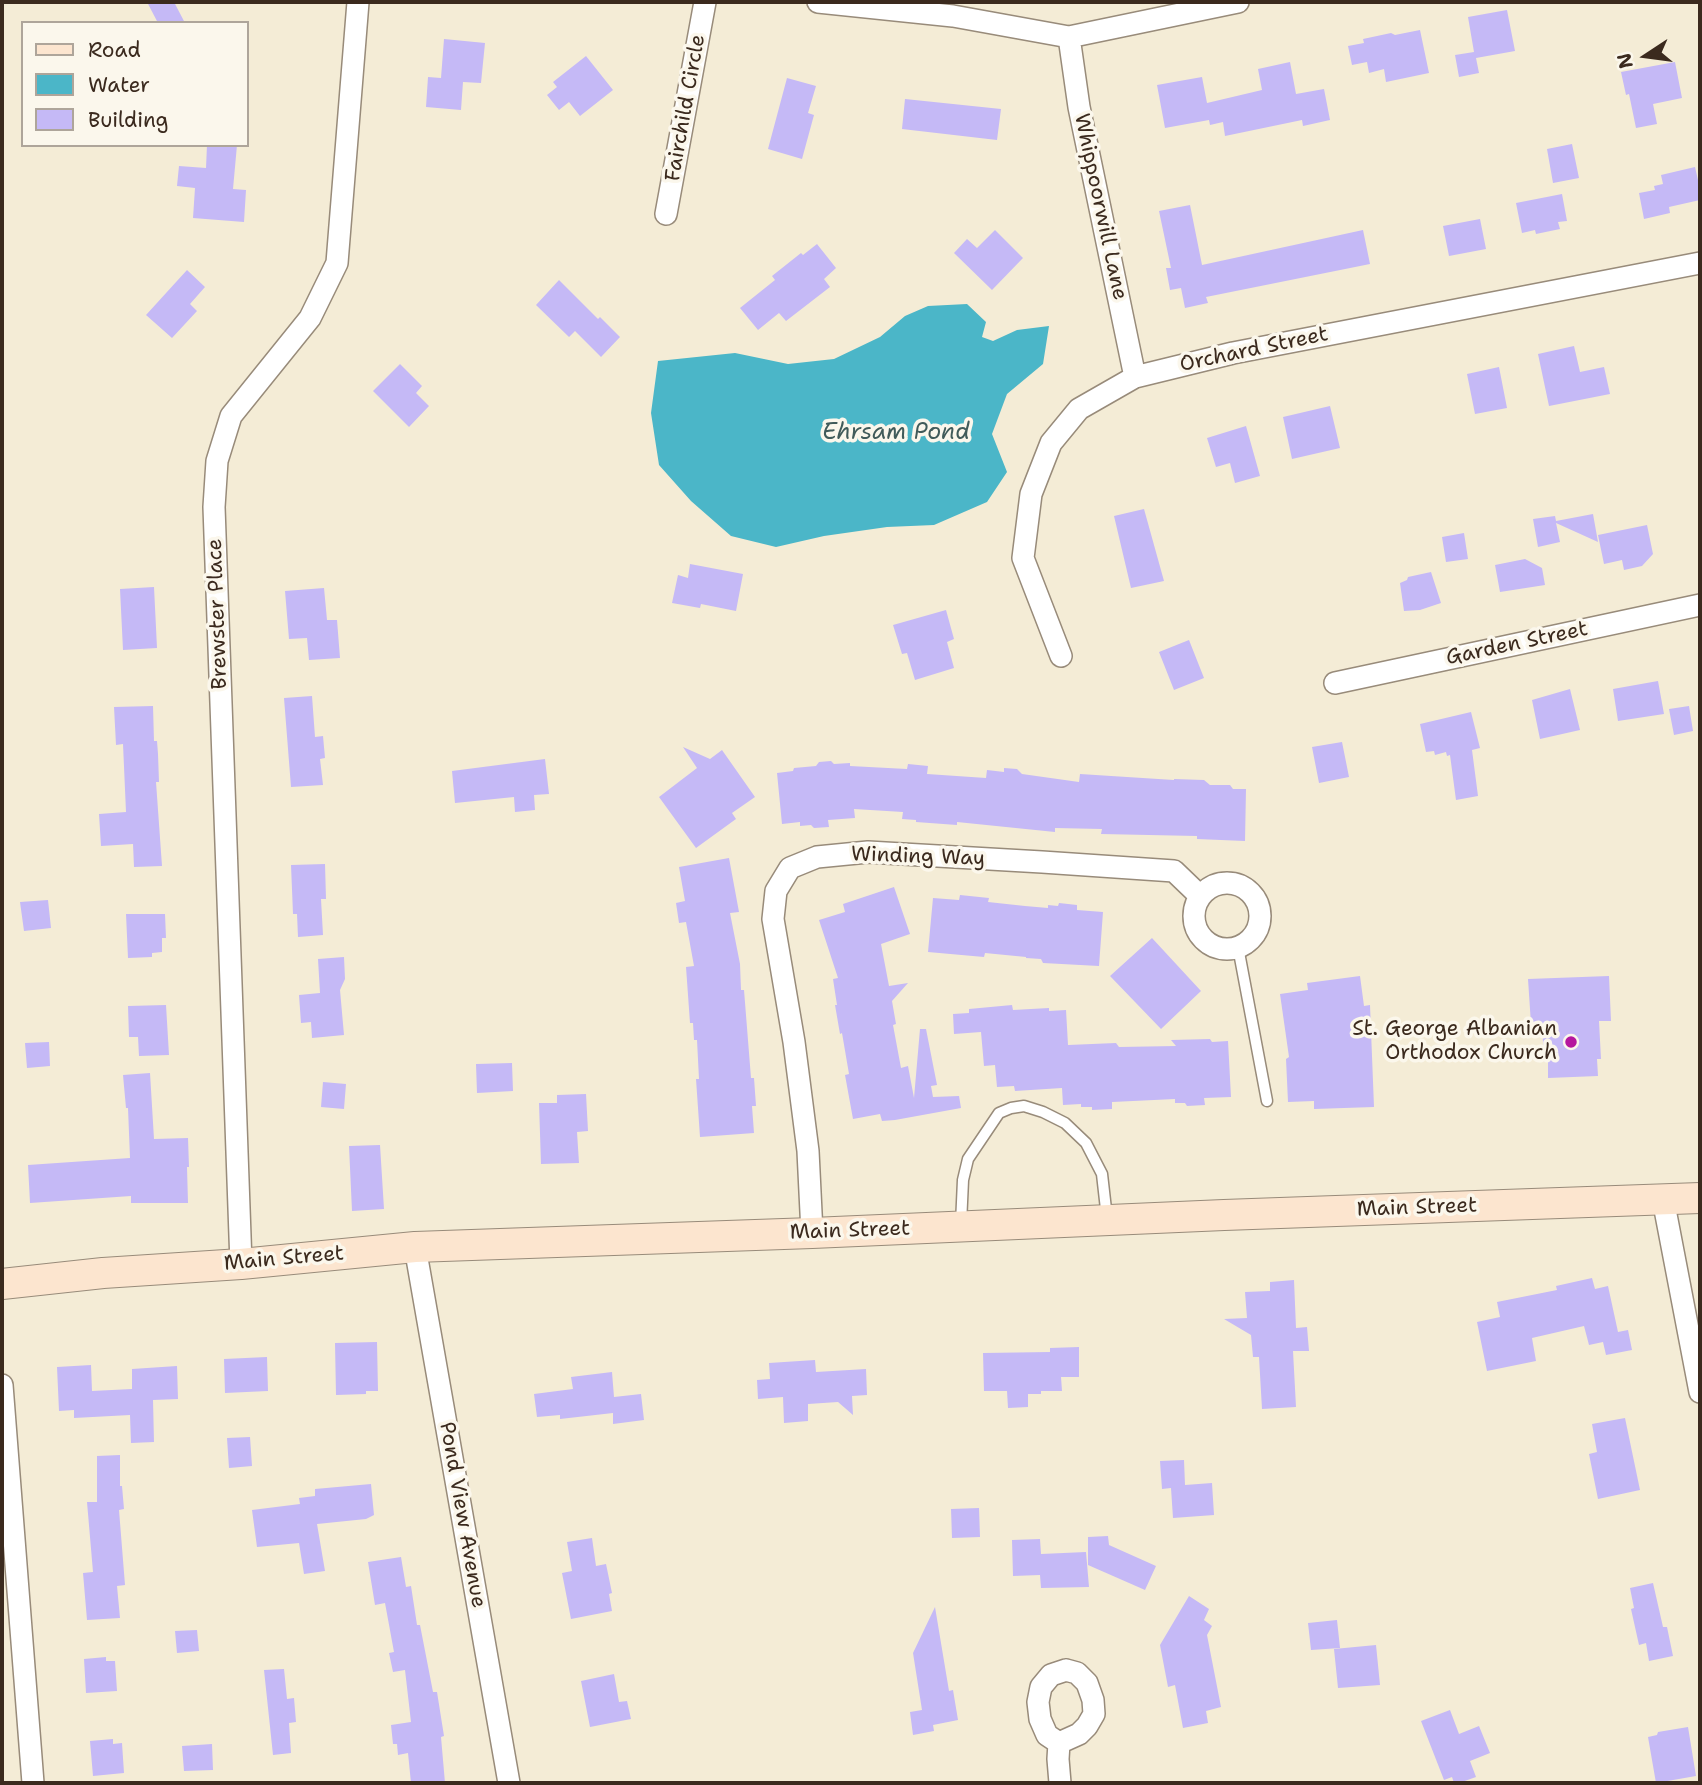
<!DOCTYPE html>
<html>
<head>
<meta charset="utf-8">
<style>
	body { margin:0 }
	#map { position:relative; width:1702px; height:1785px; overflow:hidden; background:#f4ecd6; font-family:"Shantell Sans",sans-serif }
	canvas { display:block }
	.frame { position:absolute; inset:0; border:4px solid #3b2a1e; pointer-events:none }
	.legend { position:absolute; left:21px; top:21px; width:228px; height:126px; box-sizing:border-box; background:#fbf7ec; border:2px solid #aea59a; margin:0; padding:9px 12px; list-style:none; font-size:21px; color:#3b2a1e }
	.legend li { display:flex; align-items:center; gap:14px; height:35px }
	.legend b { width:35px; border:2px solid #aea59a }
	.north { position:absolute; left:1611px; top:21px; width:70px; height:70px; -webkit-text-stroke:5px #fbf7ec; paint-order:stroke; rotate:257deg; font-size:19px; font-weight:700; line-height:28px; text-align:center; color:#3b2a1e }
	.north::after { content:''; display:block; margin:auto; width:24px; height:32px; background:#3b2a1e; clip-path:polygon(50% 0,100% 100%,50% 72%,0 100%) }
</style>
</head>
<body>
<div id="map">
<canvas width="1702" height="1785"></canvas>
<div class="frame"></div>
<ul class="legend">
<li><b style="height:9px;background:#fce5cf"></b>Road</li>
<li><b style="height:19px;background:#4bb6c8"></b>Water</li>
<li><b style="height:19px;background:#c5b9f6"></b>Building</li>
</ul>
<div class="north">N</div>
</div>
<script>
const g = document.querySelector('canvas').getContext('2d');
g.lineJoin = 'round';
function fillPath(path, color) {
  g.fillStyle = color;
  g.fill(path, 'evenodd');
}
function toPath(rows) {
  const path = new Path2D();
  for (const r of rows) {
    if (r.length === 3) {
      path.moveTo(r[0] + r[2], r[1]);
      path.arc(r[0], r[1], r[2], 0, 2 * Math.PI);
      continue;
    }
    path.moveTo(r[0], r[1]);
    for (let i = 2; i < r.length; i += 2) path.lineTo(r[i], r[i + 1]);
  }
  return path;
}
function stroke(path, color, width, dash) {
  g.strokeStyle = color;
  g.lineWidth = width;
  g.lineCap = dash ? 'butt' : 'round';
  g.setLineDash(dash || []);
  g.stroke(path);
}
function drawText(font, color, halo, rows, align = 'center') {
  g.font = font + ' "Shantell Sans",sans-serif';
  g.lineWidth = 7;
  g.setLineDash([]);
  g.textBaseline = 'middle';
  g.strokeStyle = halo;
  g.fillStyle = color;
  for (const [text, x, y, turn = 0] of rows) {
    g.save();
    g.translate(x, y);
    g.rotate((+turn || 0) * Math.PI / 180);
    g.textAlign = isNaN(turn) ? turn : align;
    if (halo) g.strokeText(text, 0, 0);
    g.fillText(text, 0, 0);
    g.restore();
  }
}
fillPath(toPath([
	[967,304,986,322,982,337,993,341,1017,330,1049,326,1043,364,1007,394,992,434,1007,472,987,502,934,525,887,527,824,536,776,547,731,536,691,501,659,465,651,413,658,361,735,353,788,364,834,359,880,337,905,316,928,306]
]), '#4bb6c8');
fillPath(toPath([
	[147,2,174,2,185,23,158,23],
	[1507,10,1515,51,1476,58,1479,73,1459,77,1455,55,1474,52,1468,17],
	[1420,30,1429,73,1386,82,1384,69,1369,73,1367,62,1352,65,1348,46,1364,43,1363,39,1391,33,1395,35],
	[444,39,485,43,481,83,463,82,461,110,426,107,428,77,441,78],
	[586,56,613,90,580,116,569,102,559,110,547,95,557,87,553,82],
	[1290,62,1296,94,1324,89,1330,120,1303,126,1302,120,1225,136,1223,122,1210,125,1209,120,1165,128,1157,85,1202,77,1207,103,1262,90,1258,69],
	[1675,62,1682,98,1653,104,1657,124,1636,128,1629,94,1626,95,1621,72],
	[787,78,816,86,808,113,814,115,802,159,768,149],
	[905,99,1001,109,997,140,902,129],
	[1572,144,1579,178,1553,183,1547,149],
	[207,145,237,145,233,189,246,190,244,222,193,218,195,188,177,186,179,166,206,168],
	[1695,167,1700,189,1700,200,1669,207,1670,213,1644,219,1639,193,1655,190,1654,186,1663,184,1661,175],
	[1562,194,1567,221,1558,222,1560,229,1536,234,1535,230,1522,233,1516,203],
	[1190,205,1202,265,1363,230,1370,264,1206,297,1208,303,1185,308,1181,288,1170,290,1166,268,1171,268,1159,211],
	[1480,219,1486,249,1449,256,1443,226],
	[995,230,1023,258,992,290,954,253,967,239,977,248],
	[817,244,836,268,824,279,830,287,786,321,779,313,758,330,740,308,775,280,772,276,801,253,803,255],
	[187,270,205,287,190,304,197,311,172,338,146,315],
	[559,280,598,319,600,317,620,337,601,357,575,331,569,337,536,305],
	[1574,346,1580,372,1604,367,1610,394,1549,406,1538,354],
	[400,364,422,386,416,393,429,406,409,427,373,391],
	[1499,367,1507,408,1475,414,1467,374],
	[1330,406,1340,448,1292,459,1283,417],
	[1246,426,1260,476,1235,483,1230,463,1216,467,1207,438],
	[1144,509,1164,581,1131,588,1114,516],
	[1593,514,1598,542,1556,523,1560,542,1538,547,1533,519,1555,516,1556,521],
	[1647,525,1653,554,1642,566,1624,570,1622,560,1604,564,1598,535],
	[1464,533,1468,559,1446,562,1442,537],
	[1525,559,1542,568,1545,585,1500,592,1495,565],
	[690,564,743,574,736,611,701,604,700,608,672,603,678,575,688,578],
	[1431,572,1441,603,1420,610,1404,611,1400,583,1407,580,1408,577],
	[154,587,157,648,123,650,120,589],
	[324,588,327,620,337,620,340,658,309,660,307,638,289,639,285,591],
	[946,610,954,639,947,642,954,668,915,680,907,653,902,654,893,625],
	[1189,640,1204,678,1174,690,1159,652],
	[1658,681,1664,714,1618,721,1613,689],
	[1570,689,1580,730,1540,739,1532,700],
	[312,696,315,737,323,736,325,758,320,759,323,785,291,787,284,698],
	[153,706,154,741,157,741,158,754,159,782,156,782,162,866,134,867,133,844,101,846,99,814,126,812,123,744,116,745,114,707],
	[1689,706,1693,731,1674,735,1669,709],
	[1471,712,1480,748,1472,750,1478,796,1456,800,1450,755,1447,756,1446,752,1435,755,1434,751,1426,752,1420,724],
	[1342,742,1349,777,1319,783,1312,747],
	[683,747,710,759,722,750,755,797,732,813,736,819,696,848,659,797,697,768],
	[545,759,549,794,534,795,535,810,515,812,514,797,455,803,452,771],
	[831,761,834,764,850,763,850,766,907,769,908,764,928,766,927,774,986,778,987,770,1004,772,1004,768,1017,769,1022,774,1079,782,1080,774,1174,780,1174,779,1204,780,1210,785,1230,785,1233,789,1246,789,1245,841,1197,839,1197,836,1101,834,1102,829,1055,828,1055,832,957,822,957,825,916,822,916,820,902,819,903,812,854,809,855,818,828,820,829,827,814,828,811,825,800,826,800,822,782,824,777,773,793,771,794,768,816,766,819,762],
	[729,858,739,912,730,913,740,964,741,990,744,990,751,1078,754,1078,756,1106,752,1106,754,1133,700,1137,696,1079,699,1079,697,1040,694,1040,693,1023,690,1023,686,967,694,966,686,922,679,923,676,903,685,901,679,867],
	[325,864,326,899,321,899,323,935,298,937,297,914,293,914,291,865],
	[894,887,910,934,881,944,889,986,908,983,892,1001,896,1024,893,1025,901,1068,908,1066,914,1098,920,1029,926,1029,937,1085,931,1086,933,1097,959,1096,961,1108,895,1120,882,1121,880,1114,853,1119,845,1075,849,1074,842,1033,840,1034,835,1005,837,1005,833,979,838,978,819,920,845,912,843,904],
	[960,895,989,898,988,902,1025,906,1048,908,1048,905,1058,906,1059,903,1077,905,1077,910,1103,912,1099,966,1043,963,1041,959,1026,958,1026,957,985,953,984,957,928,952,933,898,959,900],
	[48,900,51,928,24,931,20,902],
	[126,914,165,914,166,938,162,938,162,952,152,953,152,957,128,958],
	[1152,938,1201,991,1161,1029,1110,976],
	[344,957,345,979,340,990,344,1035,312,1038,311,1022,301,1023,299,995,320,993,318,959],
	[1360,976,1364,1006,1370,1005,1374,1107,1314,1109,1314,1101,1288,1102,1286,1059,1289,1057,1280,994,1308,990,1307,983],
	[1609,976,1611,1021,1599,1021,1601,1059,1597,1059,1598,1076,1548,1078,1548,1062,1544,1062,1542,1024,1531,1024,1528,979],
	[166,1005,169,1055,139,1056,138,1037,129,1037,128,1006],
	[1012,1005,1013,1010,1049,1008,1049,1011,1066,1010,1068,1045,1116,1043,1119,1047,1176,1046,1171,1040,1210,1039,1212,1042,1228,1041,1231,1097,1204,1098,1205,1105,1187,1106,1185,1103,1175,1103,1175,1099,1112,1102,1112,1109,1092,1110,1092,1107,1081,1107,1081,1104,1063,1105,1062,1088,1015,1091,1014,1086,997,1087,995,1065,984,1066,981,1032,954,1034,953,1014,969,1013,969,1009],
	[49,1042,50,1066,27,1068,25,1043],
	[512,1063,513,1091,477,1093,476,1064],
	[150,1073,154,1139,188,1138,189,1167,187,1167,188,1203,131,1203,131,1196,30,1203,28,1165,130,1158,128,1108,126,1108,123,1075],
	[323,1082,346,1084,344,1109,321,1107],
	[586,1094,588,1131,577,1132,579,1163,541,1164,539,1103,557,1103,557,1095],
	[380,1145,384,1209,352,1211,349,1146],
	[1592,1278,1595,1289,1608,1286,1618,1332,1628,1330,1632,1350,1606,1355,1603,1342,1589,1345,1584,1326,1532,1338,1536,1361,1487,1371,1477,1322,1500,1317,1497,1302,1557,1290,1556,1286],
	[1294,1280,1296,1328,1307,1327,1309,1351,1293,1351,1296,1407,1262,1409,1259,1357,1253,1357,1251,1335,1224,1319,1247,1318,1245,1292,1270,1291,1270,1282],
	[377,1342,378,1391,366,1391,366,1394,336,1395,335,1343],
	[1079,1347,1079,1377,1061,1377,1062,1391,1041,1391,1041,1394,1028,1394,1028,1407,1008,1408,1007,1391,984,1391,983,1353,1050,1352,1050,1348],
	[267,1357,268,1391,225,1393,224,1359],
	[815,1360,816,1372,866,1369,867,1395,852,1396,853,1415,838,1402,808,1404,808,1421,784,1423,783,1397,758,1399,757,1380,770,1379,769,1363],
	[91,1365,92,1391,132,1389,132,1369,177,1366,178,1399,153,1400,154,1442,131,1443,130,1415,74,1418,74,1410,59,1411,57,1367],
	[612,1372,614,1397,641,1394,644,1420,613,1424,613,1413,560,1419,560,1415,537,1417,534,1394,573,1389,571,1377],
	[1625,1418,1640,1490,1598,1499,1589,1454,1597,1452,1592,1424],
	[250,1437,252,1466,229,1468,227,1438],
	[120,1455,120,1486,122,1486,124,1509,119,1510,125,1585,117,1586,120,1618,87,1620,83,1573,93,1572,87,1502,97,1502,97,1456],
	[1184,1460,1185,1485,1212,1483,1214,1515,1173,1518,1171,1488,1162,1489,1160,1461],
	[371,1484,374,1515,366,1519,317,1524,325,1571,304,1574,299,1543,257,1547,252,1510,300,1504,299,1498,315,1496,315,1489],
	[979,1508,980,1537,952,1538,951,1509],
	[1108,1536,1109,1545,1156,1566,1145,1590,1088,1565,1088,1537],
	[592,1538,596,1566,606,1564,612,1593,609,1594,612,1611,571,1619,562,1573,572,1571,567,1542],
	[1040,1539,1041,1554,1086,1552,1089,1587,1041,1588,1040,1575,1013,1576,1012,1540],
	[401,1557,406,1587,411,1586,417,1625,420,1625,433,1692,437,1692,444,1736,441,1737,445,1783,411,1783,408,1753,398,1755,397,1744,393,1744,391,1725,411,1722,405,1670,393,1672,389,1653,394,1652,385,1603,375,1605,368,1562],
	[1653,1583,1663,1627,1667,1627,1673,1656,1649,1661,1646,1643,1639,1645,1631,1609,1634,1608,1630,1588],
	[1189,1596,1209,1609,1204,1620,1212,1626,1207,1635,1221,1707,1206,1711,1208,1723,1183,1728,1175,1685,1168,1687,1160,1645],
	[935,1607,949,1691,953,1690,958,1720,933,1725,934,1731,913,1735,910,1712,922,1710,913,1653],
	[1337,1620,1340,1648,1311,1650,1308,1623],
	[197,1630,199,1651,177,1653,175,1631],
	[1376,1645,1380,1685,1338,1688,1334,1649],
	[106,1657,106,1661,115,1661,117,1691,86,1693,84,1659],
	[284,1669,287,1699,294,1698,296,1722,289,1723,291,1753,273,1755,264,1670],
	[614,1674,619,1702,627,1701,631,1719,590,1727,581,1681],
	[1450,1710,1459,1734,1479,1726,1490,1753,1470,1761,1476,1777,1459,1783,1454,1783,1452,1777,1444,1780,1421,1721],
	[1688,1727,1696,1776,1656,1783,1648,1737,1657,1735,1658,1732],
	[113,1739,113,1744,122,1743,124,1773,93,1776,90,1741],
	[212,1744,213,1770,184,1771,182,1746]
]), '#c5b9f6');
const service = toPath([
	[1238,947,1267,1101],
	[961,1224,963,1180,968,1159,999,1113,1011,1108,1024,1106,1043,1112,1065,1123,1086,1143,1102,1174,1107,1218]
]);
const minor = toPath([
	[818,2,953,16,1069,37,1238,2],
	[1069,37,1079,107,1135,377],
	[666,214,705,2],
	[1061,656,1023,558,1031,494,1051,443,1079,409,1135,377,1233,353,1700,263],
	[1335,683,1700,605],
	[1227,916,33],
	[1663,1199,1700,1392],
	[812,1233,808,1151,794,1042,773,919,776,891,790,868,817,857,868,852,1042,862,1174,871,1200,896],
	[415,1247,509,1783],
	[241,1264,214,507,217,461,231,416,310,318,337,263,358,2],
	[2,1385,33,1783],
	[1066,1670,1077,1673,1087,1683,1093,1700,1094,1714,1087,1726,1079,1734,1059,1743,1047,1735,1040,1719,1038,1702,1041,1687,1051,1675,1066,1670],
	[1059,1743,1058,1759,1060,1783]
]);
const secondary = toPath([
	[2,1284,103,1273,241,1264,415,1247,812,1233,1224,1215,1700,1198]
]);
stroke(service, '#988b7a', 13);
stroke(minor, '#988b7a', 24);
stroke(secondary, '#988b7a', 32);
stroke(service, '#fff', 10);
stroke(minor, '#fff', 21);
stroke(secondary, '#fce5cf', 30);
for (const [x, y, r, color] of [
	[1571,1042,7,"#b5179e"]
]) {
  const dot = new Path2D();
  dot.arc(x, y, r, 0, 2 * Math.PI);
  g.fillStyle = color;
  g.fill(dot);
  stroke(dot, '#fbf7ec', 2.5);
}
drawText('21px', '#3b2a1e', '#fbf7ec', [
	["Fairchild Circle",686,108,-80],
	["Whippoorwill Lane",1100,207,78],
	["Orchard Street",1254,350,-12],
	["Brewster Place",218,614,-92],
	["Garden Street",1517,644,-12],
	["Winding Way",918,857,2],
	["Main Street",1417,1208,-2],
	["Main Street",850,1231,-2],
	["Main Street",284,1259,-5],
	["Pond View Avenue",462,1515,80]
]);
drawText('21px', '#3b2a1e', '#fbf7ec', [
	["St. George Albanian",1557,1030],
	["Orthodox Church",1557,1054]
], 'right');
drawText('italic 23px', '#415b5a', '#fbf7ec', [
	["Ehrsam Pond",896,433]
]);
</script>
</body>
</html>
